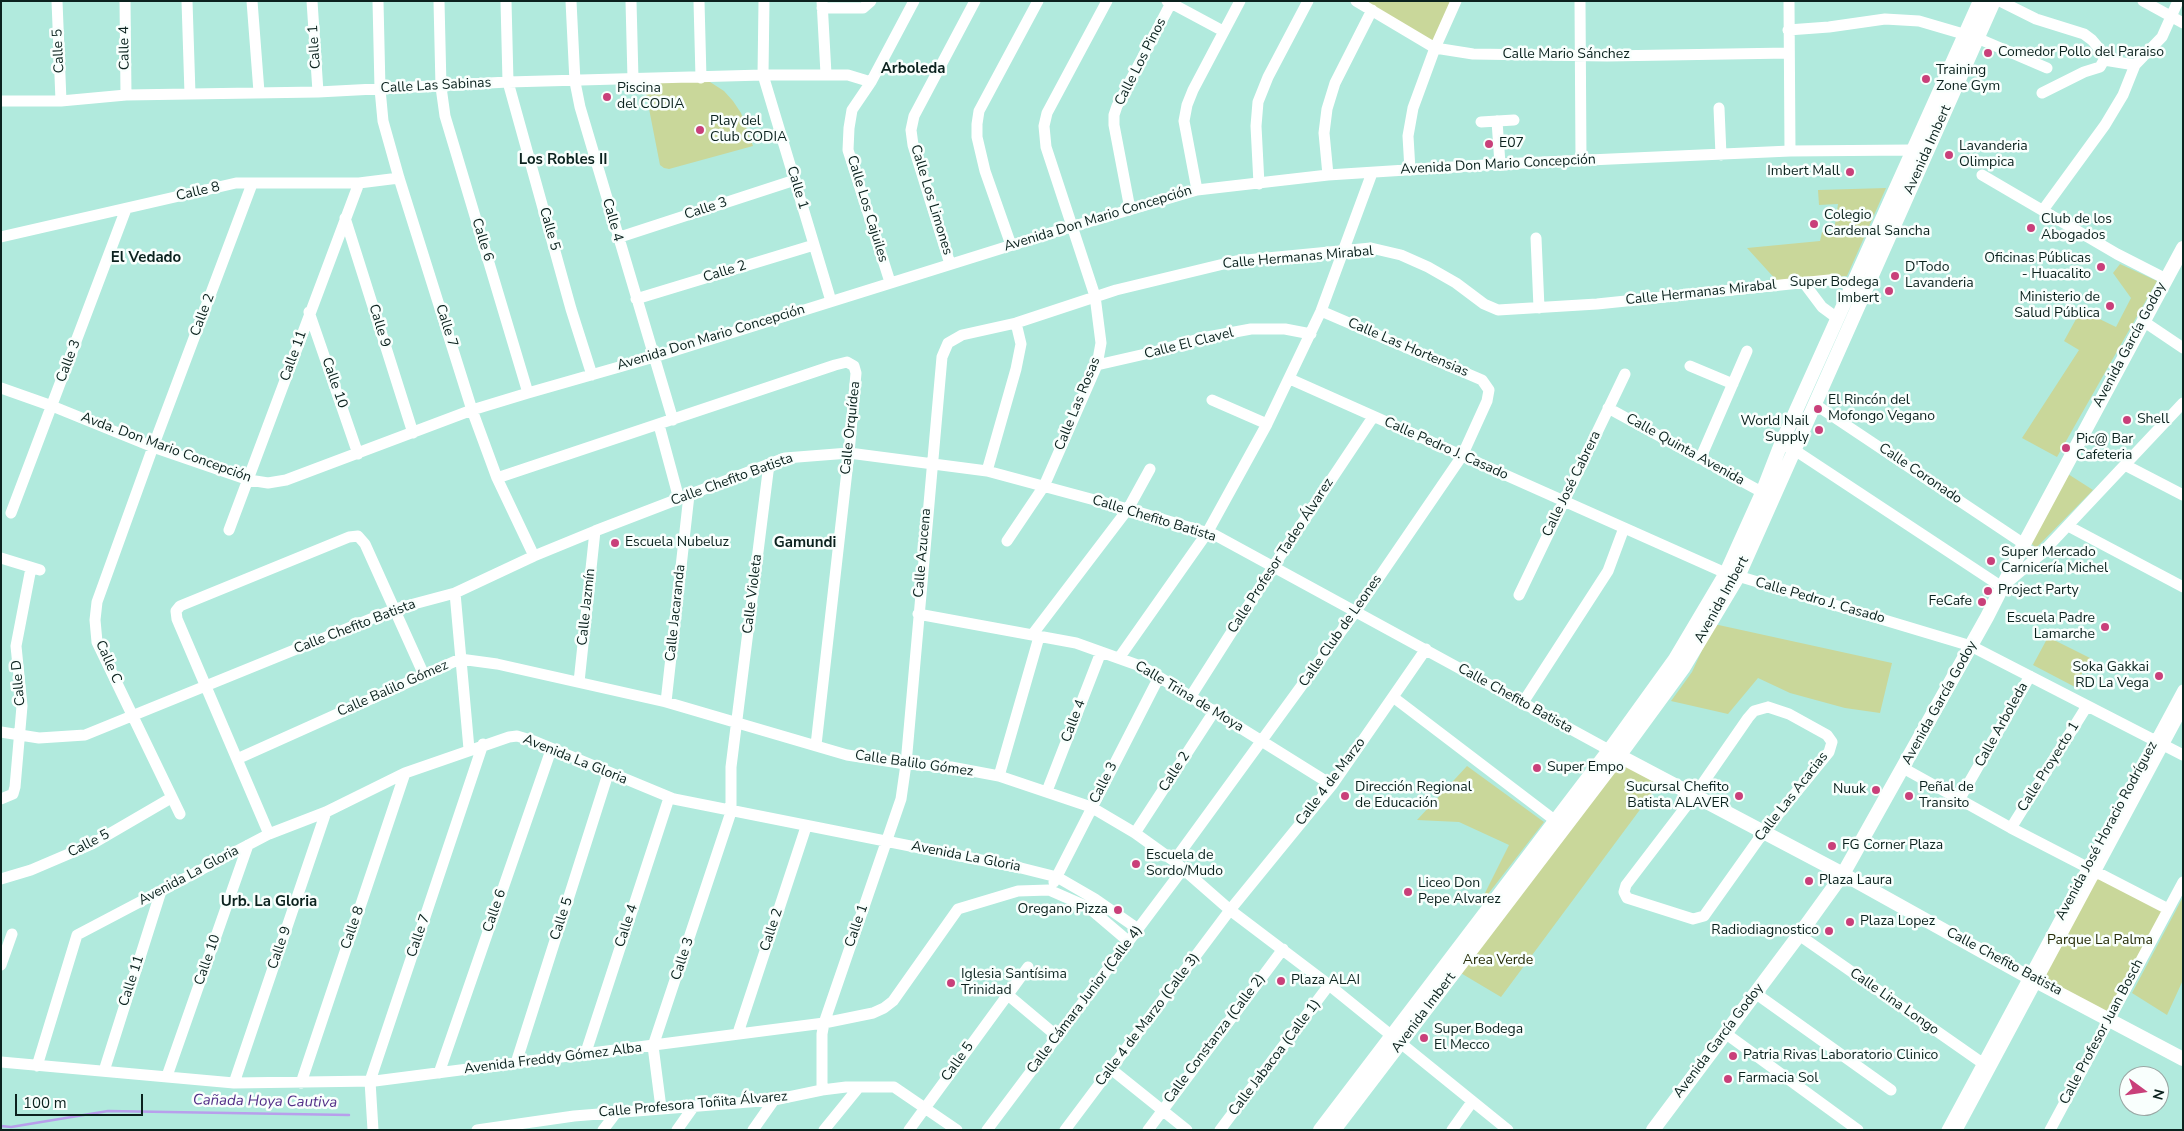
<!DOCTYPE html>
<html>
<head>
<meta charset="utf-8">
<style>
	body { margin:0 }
	#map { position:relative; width:2184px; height:1131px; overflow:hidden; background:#b1eadd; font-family:"Nunito Sans",sans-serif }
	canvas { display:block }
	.frame { position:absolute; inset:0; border:2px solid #0b221e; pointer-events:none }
	.north { position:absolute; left:2119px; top:1066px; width:50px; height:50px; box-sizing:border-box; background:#f9fffd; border:1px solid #9aa7a4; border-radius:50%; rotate:104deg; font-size:14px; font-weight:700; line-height:20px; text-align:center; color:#0b221e }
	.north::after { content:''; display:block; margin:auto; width:18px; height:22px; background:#c9407a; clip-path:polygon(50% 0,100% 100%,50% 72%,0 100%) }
	.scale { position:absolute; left:15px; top:1094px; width:128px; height:22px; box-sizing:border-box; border:2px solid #0b221e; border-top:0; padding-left:6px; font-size:15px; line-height:18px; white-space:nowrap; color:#0b221e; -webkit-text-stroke:4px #f9fffd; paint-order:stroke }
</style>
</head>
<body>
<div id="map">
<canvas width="2184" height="1131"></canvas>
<div class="frame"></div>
<div class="north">N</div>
<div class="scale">100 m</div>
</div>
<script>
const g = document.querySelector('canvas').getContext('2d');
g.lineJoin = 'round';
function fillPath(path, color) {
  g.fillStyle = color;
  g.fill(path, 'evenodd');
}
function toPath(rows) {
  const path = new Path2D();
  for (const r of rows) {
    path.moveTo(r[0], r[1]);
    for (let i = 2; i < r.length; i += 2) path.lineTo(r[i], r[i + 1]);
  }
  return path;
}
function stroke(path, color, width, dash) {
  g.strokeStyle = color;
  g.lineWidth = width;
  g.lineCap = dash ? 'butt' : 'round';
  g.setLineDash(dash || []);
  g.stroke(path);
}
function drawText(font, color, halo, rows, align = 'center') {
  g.font = font + ' "Nunito Sans",sans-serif';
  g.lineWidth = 5;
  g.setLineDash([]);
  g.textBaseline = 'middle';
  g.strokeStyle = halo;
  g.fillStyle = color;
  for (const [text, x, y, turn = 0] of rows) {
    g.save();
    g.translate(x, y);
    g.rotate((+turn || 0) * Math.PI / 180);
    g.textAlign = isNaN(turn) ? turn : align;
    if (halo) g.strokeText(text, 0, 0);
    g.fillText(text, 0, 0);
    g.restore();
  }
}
fillPath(toPath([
	[1358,1,1454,1,1437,43],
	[698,81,710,82,724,91,733,101,741,113,753,146,669,169,664,168,660,165,644,83],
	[1886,188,1847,276,1777,281,1747,248,1820,241,1822,232,1834,231,1838,204,1819,205,1818,190],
	[2120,264,2157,281,2057,457,2022,438,2079,350,2064,341,2081,310,2116,327,2131,298,2113,273],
	[2068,474,2093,490,2036,548,2031,543],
	[1714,624,1892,663,1880,713,1845,708,1790,693,1758,678,1728,714,1671,701,1692,672],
	[2048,637,2090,658,2075,687,2033,665],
	[1620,763,1659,784,1501,997,1459,972],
	[1467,766,1544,822,1478,907,1509,845,1459,822,1417,820],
	[2092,874,2164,910,2107,1014,2035,977],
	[2183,897,2183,980,2167,1015,2132,993]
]), '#c9d79a');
stroke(toPath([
	[1,1126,11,1127,108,1111,349,1115]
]), '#b89fec', 2.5);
stroke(toPath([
	[57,1,61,101],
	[125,1,126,95],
	[187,1,190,94],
	[252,1,259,92],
	[312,1,318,92],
	[378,1,380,89,383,121,399,178,472,410,497,478,534,556],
	[439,1,441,87,445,116,528,393],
	[506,1,508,82,571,309,592,375],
	[571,1,575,82,580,107,673,420],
	[631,1,633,79],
	[699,1,701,78],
	[764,1,763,75,831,301],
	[822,1,826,74],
	[1167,1,1223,31],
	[1356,1,1435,48,1473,54,1607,56,1789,53],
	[1580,1,1581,160],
	[1789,1,1790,151],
	[2000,1,2036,19,2084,34,2092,40,2103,53,2104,60,2100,67,2084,72,2042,93],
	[2143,1,2183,23],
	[822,8,863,8,871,1],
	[1788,30,1829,27,1885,19,1919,21,1977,38,2047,68],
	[2104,60,2135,65],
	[1,101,61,101,126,95,318,92,508,82,763,75,848,75,871,82],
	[1719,108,1721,155],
	[1497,121,1500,164],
	[1481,122,1514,120],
	[1410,170,1408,136,1413,108,1435,48,1456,1],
	[1328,175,1324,133,1327,109,1335,83,1372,10],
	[1982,175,2117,254,2166,279],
	[1259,184,1256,126,1258,102,1268,77,1308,1],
	[1197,190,1184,121,1187,105,1193,90,1240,1],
	[1130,209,1114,125,1114,115,1117,106,1171,3],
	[2043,210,2105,125,2123,95,2135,65,2162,37,2178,1],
	[345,218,413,433],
	[1,237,236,183,359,183,399,178],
	[617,238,795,180],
	[1536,238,1539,308],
	[1011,245,985,171,977,137,977,124,979,111,1038,1],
	[950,264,913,145,911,130,914,116,975,1],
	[890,282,848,150,849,128,852,110,871,82,914,1],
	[1804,283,1822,307,1837,318],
	[636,299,814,245],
	[309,312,358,454],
	[2143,321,2183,348],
	[1097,365,1154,352,1202,338,1251,329,1285,329,1311,334],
	[1690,366,1733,384],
	[1290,379,1721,571,1971,646,2183,755],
	[1,388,52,406,153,447,249,480,268,483,286,480,472,410,528,393,654,357,1054,232,1197,190,1328,175,1500,164,1790,151,1911,150,1920,153],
	[1212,400,1267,424],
	[1816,405,2024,544,2027,550,2040,555],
	[1608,408,1769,496],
	[659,425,679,499],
	[1781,444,1796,451,2002,587,2040,555,2183,403],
	[1701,457,1747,351],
	[2125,465,2183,495],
	[987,471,1016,369,1021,344,1016,323],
	[497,478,835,365,847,362,854,366,856,373,849,453,816,745],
	[11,513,126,209],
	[2068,526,2183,587],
	[229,530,359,183],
	[1007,541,1044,486,1097,365,1101,343,1095,296,1046,147,1044,126,1047,113,1107,1],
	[1,558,40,570],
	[455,593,469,749],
	[1519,595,1625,374],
	[918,614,1076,643,1143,667,1332,785],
	[1032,635,1128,509,1150,469],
	[1119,658,1207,533,1267,424,1321,311,1372,173],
	[579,682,595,531],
	[1191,696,1273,567,1373,417],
	[1393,697,1561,825],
	[666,702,689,495],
	[1522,704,1608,571,1624,528],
	[1768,707,1789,714,1827,735,1832,742,1829,752,1763,833,1704,916,1693,919,1627,898,1624,892,1626,885,1694,796,1748,718,1754,711,1768,707],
	[1,732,39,738,85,735,395,609,455,593,534,556,595,531,785,458,849,453,987,471,1128,509,1215,535,1609,750],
	[237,759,460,659,497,664,666,702,847,755,906,764,951,767,999,776,1091,807,1135,833,1174,861,1230,910,1329,985,1508,1130],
	[1903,768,2011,828,2168,909],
	[999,776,1039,637],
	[1047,791,1101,652],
	[1,799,13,794,15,787,22,706,16,646,31,568],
	[1959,800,2030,676],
	[180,814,97,642,95,620,97,602,153,447,252,184],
	[2011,828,2087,706],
	[1135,833,1215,710],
	[269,834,177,619,176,611,180,606,349,537,358,536,365,544,424,675],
	[1174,861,1356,611,1462,456,1487,401,1489,390,1482,380,1321,311],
	[1,879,31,870,92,844,171,798],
	[1054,882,1159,677],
	[1799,935,1988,1067],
	[1,965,12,934],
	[1755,993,1891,1090],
	[1008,995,1058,1037],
	[738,1033,806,827],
	[1725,1033,1858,1130],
	[585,1055,669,798],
	[1,1062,234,1083,375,1081,824,1023,873,1013,884,1008,893,1001,958,909,1018,891,1049,890,1088,907,1128,941],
	[516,1063,608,774],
	[37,1066,77,935,269,834,326,812,405,773,509,737,517,736,534,741,674,799,1021,868,1057,877,1095,899,1138,929],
	[1111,1069,1187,1130],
	[104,1071,161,891],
	[439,1073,551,750],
	[167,1076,248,845],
	[234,1083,326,812],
	[301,1083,405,773],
	[822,1090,822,1034,824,1023,901,799,906,764,942,357,948,343,962,335,1016,323,1116,290,1236,261,1371,248,1401,255,1428,267,1456,283,1484,304,1498,310,1597,304,1829,280,1860,286],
	[661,1108,653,1046,731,812,731,767,769,464],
	[373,1130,370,1081,483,744],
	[477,1130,574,1116,774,1100,822,1090,846,1087,894,1087,957,1130],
	[603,1130,616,1113],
	[677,1130,694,1106],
	[753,1130,774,1100],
	[824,1130,859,1087],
	[909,1130,1028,967],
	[987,1130,1183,869],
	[1065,1130,1230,910,1332,785,1426,649],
	[1148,1130,1283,949],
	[1220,1130,1329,985],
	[1452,1130,1472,1102],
	[1947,1130,2183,690],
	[1957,1130,2183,708],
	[2050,1130,2183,882]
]), '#fff', 11);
stroke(toPath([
	[1612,752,1843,874,2028,977,2183,1059],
	[1320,1130,1613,745,1675,659,1726,573,1762,493,1781,444,1980,1],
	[1334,1130,1619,756,1684,667,1738,577,1994,1],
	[1653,1130,1799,935,1843,874,1987,617,2024,544,2183,248]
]), '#fff', 14);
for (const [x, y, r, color] of [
	[1988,53,5,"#c9407a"],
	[1926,79,5,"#c9407a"],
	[607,97,5,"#c9407a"],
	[700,130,5,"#c9407a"],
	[1489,144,5,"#c9407a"],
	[1949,155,5,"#c9407a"],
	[1850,172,5,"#c9407a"],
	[1814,224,5,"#c9407a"],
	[2031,228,5,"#c9407a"],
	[2101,267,5,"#c9407a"],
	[1895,276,5,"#c9407a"],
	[1889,291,5,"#c9407a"],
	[2110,306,5,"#c9407a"],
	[1818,409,5,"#c9407a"],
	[2127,420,5,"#c9407a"],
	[1819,430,5,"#c9407a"],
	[2066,448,5,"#c9407a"],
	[615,543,5,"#c9407a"],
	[1991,561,5,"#c9407a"],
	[1988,591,5,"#c9407a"],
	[1982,602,5,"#c9407a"],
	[2105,627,5,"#c9407a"],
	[2159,676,5,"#c9407a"],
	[1537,768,5,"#c9407a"],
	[1876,790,5,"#c9407a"],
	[1345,796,5,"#c9407a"],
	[1739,796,5,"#c9407a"],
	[1909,796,5,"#c9407a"],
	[1832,846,5,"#c9407a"],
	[1136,864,5,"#c9407a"],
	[1809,881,5,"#c9407a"],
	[1408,892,5,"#c9407a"],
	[1118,910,5,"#c9407a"],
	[1850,922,5,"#c9407a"],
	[1829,931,5,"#c9407a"],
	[1281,981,5,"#c9407a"],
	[951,983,5,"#c9407a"],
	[1424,1038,5,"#c9407a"],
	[1733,1056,5,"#c9407a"],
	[1728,1079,5,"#c9407a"]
]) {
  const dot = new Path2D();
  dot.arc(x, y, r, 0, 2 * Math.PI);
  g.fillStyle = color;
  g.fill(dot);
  stroke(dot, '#f9fffd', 2);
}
drawText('14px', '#0b221e', '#f9fffd', [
	["Calle 1",315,47,-94],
	["Calle 4",125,48,-91],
	["Calle 5",59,51,-93],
	["Calle Mario Sánchez",1566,55],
	["Calle Los Pinos",1141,62,-63],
	["Calle Las Sabinas",436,86,-3],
	["Avenida Imbert",1928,150,-66],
	["Avenida Don Mario Concepción",1498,165,-3],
	["Calle 1",797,188,73],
	["Calle 8",198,192,-13],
	["Calle Los Limones",931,200,73],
	["Calle 3",706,209,-18],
	["Calle Los Cajuiles",867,209,73],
	["Avenida Don Mario Concepción",1098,219,-17],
	["Calle 4",612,220,74],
	["Calle 5",549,229,74],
	["Calle 6",482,240,73],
	["Calle Hermanas Mirabal",1298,258,-5],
	["Calle 2",725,272,-17],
	["Calle Hermanas Mirabal",1701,293,-6],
	["Calle 2",203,315,-69],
	["Calle 9",379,326,73],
	["Calle 7",446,326,72],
	["Avenida Don Mario Concepción",711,338,-17],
	["Calle El Clavel",1189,344,-14],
	["Avenida García Godoy",2130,345,-62],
	["Calle Las Hortensias",1408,348,23],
	["Calle 11",294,356,-70],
	["Calle 3",69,361,-69],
	["Calle 10",334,383,71],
	["Calle Las Rosas",1078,404,-68],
	["Calle Orquídea",851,428,-84],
	["Avda. Don Mario Concepción",166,448,20],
	["Calle Pedro J. Casado",1446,449,24],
	["Calle Quinta Avenida",1685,450,29],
	["Calle Coronado",1920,474,34],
	["Calle Chefito Batista",732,480,-20],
	["Calle José Cabrera",1572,484,-64],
	["Calle Chefito Batista",1154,519,17],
	["Calle Azucena",923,553,-85],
	["Calle Profesor Tadeo Álvarez",1281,556,-57],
	["Calle Violeta",753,594,-83],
	["Avenida Imbert",1722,600,-61],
	["Calle Pedro J. Casado",1820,601,16],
	["Calle Jazmín",587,607,-84],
	["Calle Jacaranda",676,613,-84],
	["Calle Chefito Batista",355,627,-21],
	["Calle Club de Leones",1341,631,-55],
	["Calle C",108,662,66],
	["Calle D",19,683,-95],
	["Calle Balilo Gómez",393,689,-24],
	["Calle Trina de Moya",1189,697,31],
	["Calle Chefito Batista",1515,699,29],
	["Avenida García Godoy",1940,703,-61],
	["Calle 4",1074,721,-69],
	["Calle Arboleda",2002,725,-61],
	["Avenida La Gloria",575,760,22],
	["Calle Balilo Gómez",914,764,8],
	["Calle Proyecto 1",2049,767,-58],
	["Calle 2",1175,772,-57],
	["Calle 4 de Marzo",1331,782,-53],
	["Calle 3",1104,783,-63],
	["Calle Las Acacias",1792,797,-52],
	["Avenida José Horacio Rodríguez",2107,831,-62],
	["Calle 5",89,844,-27],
	["Avenida La Gloria",966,857,11],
	["Avenida La Gloria",189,876,-28],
	["Calle 6",495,911,-71],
	["Calle 5",562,919,-72],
	["Calle 4",627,926,-72],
	["Calle 1",857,926,-71],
	["Calle 8",353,928,-71],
	["Calle 2",772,930,-72],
	["Calle 7",419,936,-71],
	["Calle 9",280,948,-71],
	["Calle 3",683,959,-72],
	["Calle 10",208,960,-71],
	["Calle Chefito Batista",2004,962,28],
	["Calle 11",132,981,-72],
	["Calle Cámara Junior (Calle 4)",1085,1000,-53],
	["Calle Lina Longo",1894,1002,35],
	["Avenida Imbert",1424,1013,-53],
	["Calle 4 de Marzo (Calle 3)",1148,1020,-53],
	["Calle Profesor Juan Bosch",2102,1032,-62],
	["Calle Constanza (Calle 2)",1215,1039,-53],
	["Avenida García Godoy",1719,1041,-53],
	["Calle Jabacoa (Calle 1)",1275,1058,-53],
	["Avenida Freddy Gómez Alba",553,1059,-7],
	["Calle 5",958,1062,-54],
	["Calle Profesora Toñita Álvarez",693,1105,-5]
]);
drawText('14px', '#0b221e', '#f9fffd', [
	["Comedor Pollo del Paraiso",1998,53],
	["Training",1936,71],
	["Zone Gym",1936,87],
	["Piscina",617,89],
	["del CODIA",617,105],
	["Play del",710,122],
	["Club CODIA",710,138],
	["E07",1499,144],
	["Lavanderia",1959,147],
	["Olimpica",1959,163],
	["Imbert Mall",1840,172,"right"],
	["Colegio",1824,216],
	["Cardenal Sancha",1824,232],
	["Club de los",2041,220],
	["Abogados",2041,236],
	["Oficinas Públicas",2091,259,"right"],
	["- Huacalito",2091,275,"right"],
	["D'Todo",1905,268],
	["Lavanderia",1905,284],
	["Super Bodega",1879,283,"right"],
	["Imbert",1879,299,"right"],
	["Ministerio de",2100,298,"right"],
	["Salud Pública",2100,314,"right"],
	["El Rincón del",1828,401],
	["Mofongo Vegano",1828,417],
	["Shell",2137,420],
	["World Nail",1809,422,"right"],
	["Supply",1809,438,"right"],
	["Pic@ Bar",2076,440],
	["Cafeteria",2076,456],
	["Escuela Nubeluz",625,543],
	["Super Mercado",2001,553],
	["Carnicería Michel",2001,569],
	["Project Party",1998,591],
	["FeCafe",1972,602,"right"],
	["Escuela Padre",2095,619,"right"],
	["Lamarche",2095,635,"right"],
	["Soka Gakkai",2149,668,"right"],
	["RD La Vega",2149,684,"right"],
	["Super Empo",1547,768],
	["Dirección Regional",1355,788],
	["de Educación",1355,804],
	["Sucursal Chefito",1729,788,"right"],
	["Batista ALAVER",1729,804,"right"],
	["Peñal de",1919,788],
	["Transito",1919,804],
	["Nuuk",1866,790,"right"],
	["FG Corner Plaza",1842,846],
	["Escuela de",1146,856],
	["Sordo/Mudo",1146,872],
	["Plaza Laura",1819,881],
	["Liceo Don",1418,884],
	["Pepe Alvarez",1418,900],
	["Oregano Pizza",1108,910,"right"],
	["Plaza Lopez",1860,922],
	["Radiodiagnostico",1819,931,"right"],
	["Iglesia Santísima",961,975],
	["Trinidad",961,991],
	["Plaza ALAI",1291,981],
	["Super Bodega",1434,1030],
	["El Mecco",1434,1046],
	["Patria Rivas Laboratorio Clinico",1743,1056],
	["Farmacia Sol",1738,1079]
], 'left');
drawText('14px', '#272d08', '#f9fffd', [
	["Parque La Palma",2100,941],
	["Area Verde",1498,961]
]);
drawText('bold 15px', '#0b221e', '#f9fffd', [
	["Arboleda",913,69],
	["Los Robles II",563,160],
	["El Vedado",146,258],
	["Gamundi",805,543],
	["Urb. La Gloria",269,902]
]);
drawText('italic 15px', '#532f88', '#f9fffd', [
	["Cañada Hoya Cautiva",265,1102,1]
]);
</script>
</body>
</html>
